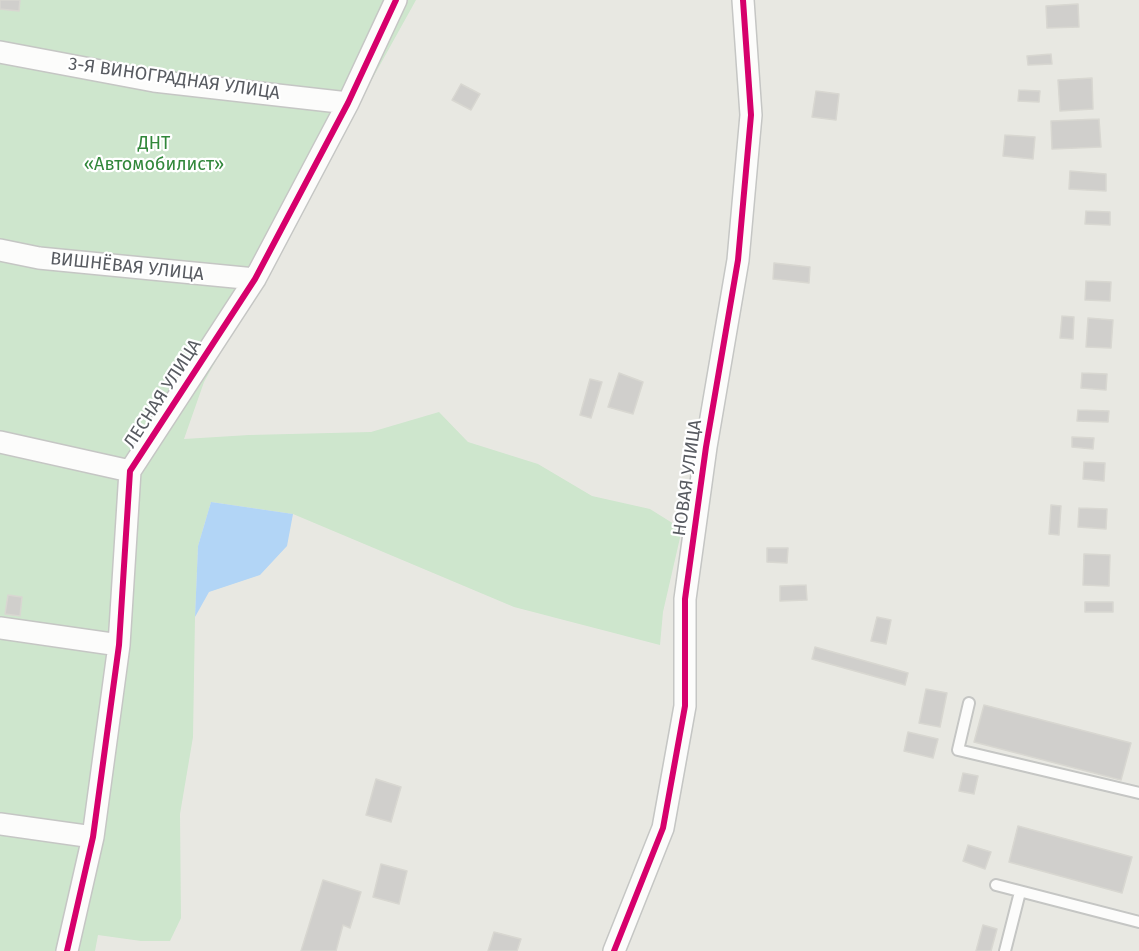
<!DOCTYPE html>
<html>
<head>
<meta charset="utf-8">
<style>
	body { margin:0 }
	canvas { display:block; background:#e8e8e2 }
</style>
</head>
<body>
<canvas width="1139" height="951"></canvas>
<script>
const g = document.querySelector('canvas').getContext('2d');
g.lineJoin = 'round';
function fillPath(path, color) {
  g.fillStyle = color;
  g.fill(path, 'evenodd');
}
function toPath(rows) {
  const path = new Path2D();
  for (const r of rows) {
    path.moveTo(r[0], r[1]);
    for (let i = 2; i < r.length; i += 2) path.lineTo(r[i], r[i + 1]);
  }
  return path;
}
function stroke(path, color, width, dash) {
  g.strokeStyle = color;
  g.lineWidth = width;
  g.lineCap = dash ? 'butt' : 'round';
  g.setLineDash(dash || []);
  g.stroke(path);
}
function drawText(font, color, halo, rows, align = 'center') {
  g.font = font + ' "Fira Sans",sans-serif';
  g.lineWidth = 4.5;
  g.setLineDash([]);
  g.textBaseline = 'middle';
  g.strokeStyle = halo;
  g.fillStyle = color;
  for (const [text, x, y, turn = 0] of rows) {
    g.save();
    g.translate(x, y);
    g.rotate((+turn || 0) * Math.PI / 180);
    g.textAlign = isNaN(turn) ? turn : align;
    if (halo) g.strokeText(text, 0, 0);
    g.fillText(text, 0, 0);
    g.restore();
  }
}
fillPath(toPath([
	[0,0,416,0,204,382,184,439,249,435,371,432,439,412,468,442,538,464,592,496,650,509,682,529,663,612,660,645,514,607,293,514,211,502,198,546,195,617,193,737,180,814,181,918,170,941,141,941,98,935,95,951,0,951]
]), '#cee6cd');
fillPath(toPath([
	[211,502,293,514,287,546,260,575,209,592,195,617,198,546]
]), '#b2d5f6');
const building = toPath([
	[0,0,20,0,19,11,0,9,0,0],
	[1078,4,1079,27,1047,28,1046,6,1078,4],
	[1051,54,1052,64,1028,65,1027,56,1051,54],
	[1092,78,1093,109,1060,111,1058,80,1092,78],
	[461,84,480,94,471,110,452,100,461,84],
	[1019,90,1040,91,1039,102,1018,101,1019,90],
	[816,91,839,94,836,120,812,117,816,91],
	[1099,119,1101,147,1052,149,1051,121,1099,119],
	[1005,135,1035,137,1033,159,1003,156,1005,135],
	[1070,171,1106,174,1106,191,1069,189,1070,171],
	[1086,211,1110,212,1110,225,1085,224,1086,211],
	[774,263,810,267,809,283,773,279,774,263],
	[1086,281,1111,282,1110,301,1085,300,1086,281],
	[1062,316,1074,317,1073,339,1060,338,1062,316],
	[1088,318,1113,320,1111,348,1086,347,1088,318],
	[619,373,643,382,633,414,608,407,619,373],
	[1082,373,1107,374,1106,390,1081,388,1082,373],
	[590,379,602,382,591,418,580,415,590,379],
	[1078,410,1109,411,1108,422,1077,421,1078,410],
	[1072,437,1094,438,1093,449,1072,447,1072,437],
	[1084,462,1105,463,1104,481,1083,479,1084,462],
	[1051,505,1061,506,1059,535,1049,534,1051,505],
	[1079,508,1107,509,1106,529,1078,527,1079,508],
	[767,548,788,548,787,563,767,562,767,548],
	[1084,554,1110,555,1109,586,1083,585,1084,554],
	[806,585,807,600,780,601,780,586,806,585],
	[8,595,22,597,20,616,5,614,8,595],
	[1085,602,1113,602,1113,612,1085,612,1085,602],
	[877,617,891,620,886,644,871,641,877,617],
	[815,647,908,673,905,685,812,659,815,647],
	[926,689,947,693,940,727,919,723,926,689],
	[984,705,1131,743,1121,780,974,742,984,705],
	[908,732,938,739,933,758,904,751,908,732],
	[963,773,978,776,974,794,959,791,963,773],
	[376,779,401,787,391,822,366,815,376,779],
	[1018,826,1132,857,1122,893,1009,862,1018,826],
	[968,845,991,852,985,869,963,861,968,845],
	[381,864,407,871,399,904,373,897,381,864],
	[323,880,361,892,350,928,343,925,336,951,301,951,323,880],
	[983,925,997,929,991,951,976,951,983,925],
	[494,932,521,939,517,951,488,951,494,932]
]);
fillPath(building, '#d0cfcc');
stroke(building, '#d8d7d1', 1.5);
const service = toPath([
	[969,703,958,750,1139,793],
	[996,885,1139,922],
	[1005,951,1020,892]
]);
const minor = toPath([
	[0,52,154,81,348,103],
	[0,250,39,258,255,279],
	[0,442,130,471],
	[0,628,119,645],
	[0,824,93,837],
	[67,951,93,837,119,645,130,471,255,279,348,103,396,0],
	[614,951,663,828,685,706,685,599,706,447,738,260,751,115,743,0]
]);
stroke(service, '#c5c6c4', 14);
stroke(minor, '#c5c6c4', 24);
stroke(service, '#fcfcfb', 10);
stroke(minor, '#fcfcfb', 21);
stroke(toPath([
	[67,951,93,837,119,645,130,471,255,279,348,103,396,0],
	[614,951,663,828,685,706,685,599,706,447,738,260,751,115,743,0]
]), '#d6006c', 6);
drawText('18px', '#585b61', '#fff', [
	["3-Я ВИНОГРАДНАЯ УЛИЦА",174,79,8],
	["ВИШНЁВАЯ УЛИЦА",127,267,6],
	["ЛЕСНАЯ УЛИЦА",163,394,-57],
	["НОВАЯ УЛИЦА",688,478,-82]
]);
drawText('18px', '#31873a', '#fff', [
	["ДНТ",154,144],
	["«Автомобилист»",154,165]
]);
</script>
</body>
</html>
